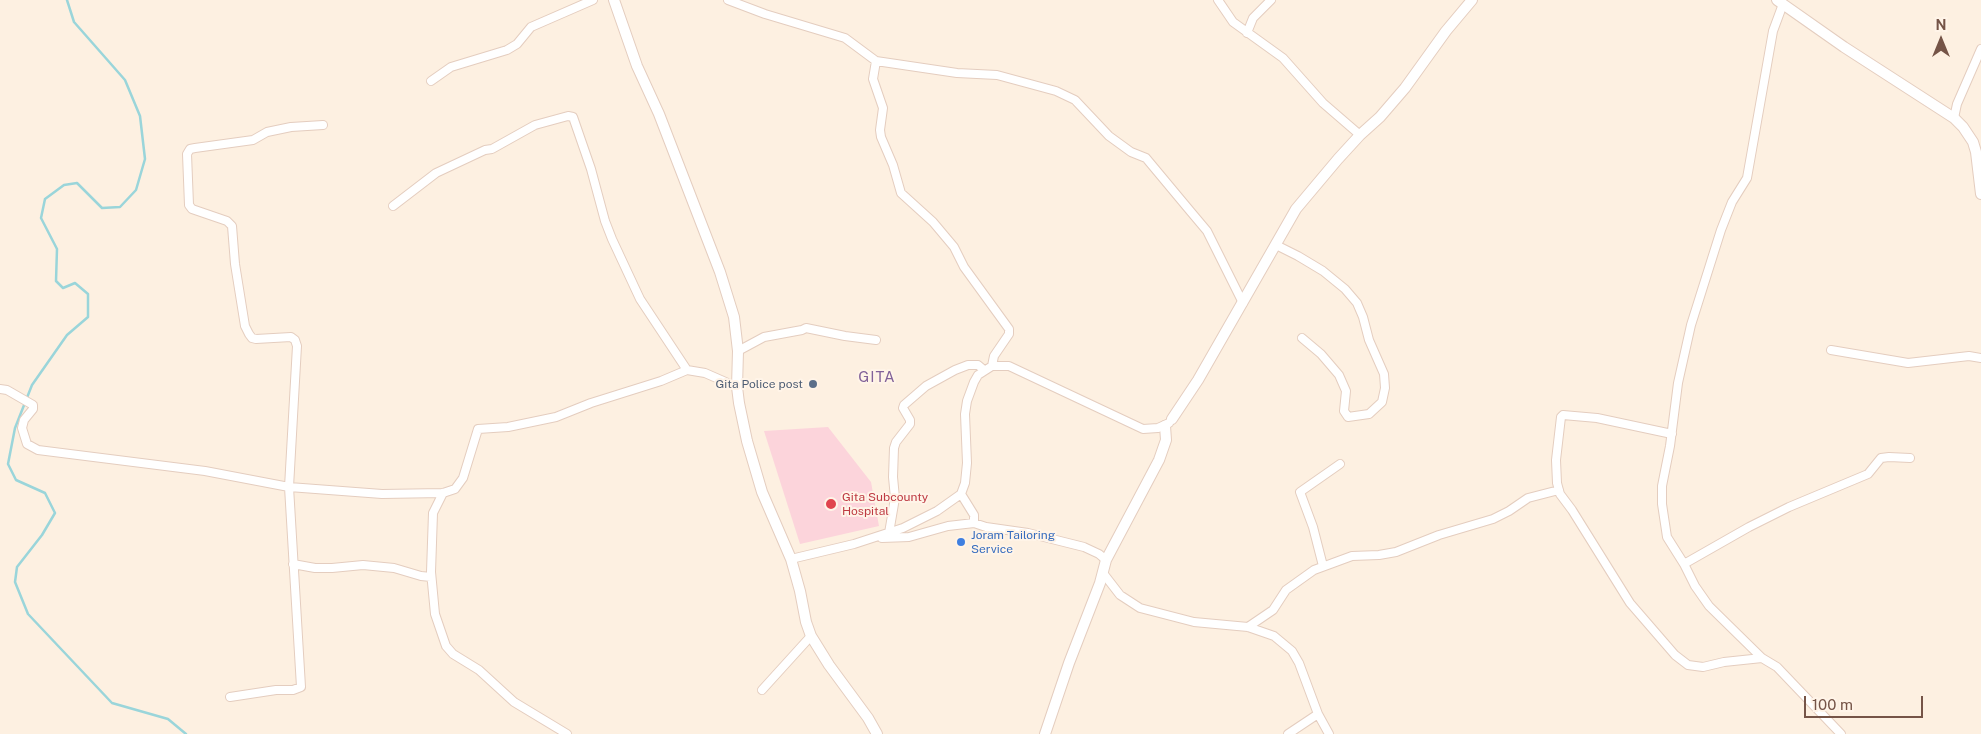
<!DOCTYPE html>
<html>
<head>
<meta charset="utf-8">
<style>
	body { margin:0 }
	#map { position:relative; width:1981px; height:734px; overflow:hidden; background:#fdf0e1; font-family:"Public Sans",sans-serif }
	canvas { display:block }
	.north { position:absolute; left:1916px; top:15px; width:50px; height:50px; -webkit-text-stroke:4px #fff4e8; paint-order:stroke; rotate:0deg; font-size:14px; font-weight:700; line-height:20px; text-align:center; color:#755447 }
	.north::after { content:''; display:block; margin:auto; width:18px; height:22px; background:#755447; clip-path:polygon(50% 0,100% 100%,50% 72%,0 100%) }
	.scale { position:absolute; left:1804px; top:696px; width:119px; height:22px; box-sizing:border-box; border:2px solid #755447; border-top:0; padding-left:6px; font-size:15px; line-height:18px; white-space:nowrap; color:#755447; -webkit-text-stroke:4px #fff4e8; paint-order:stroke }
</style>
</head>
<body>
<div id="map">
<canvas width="1981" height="734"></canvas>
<div class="north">N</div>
<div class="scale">100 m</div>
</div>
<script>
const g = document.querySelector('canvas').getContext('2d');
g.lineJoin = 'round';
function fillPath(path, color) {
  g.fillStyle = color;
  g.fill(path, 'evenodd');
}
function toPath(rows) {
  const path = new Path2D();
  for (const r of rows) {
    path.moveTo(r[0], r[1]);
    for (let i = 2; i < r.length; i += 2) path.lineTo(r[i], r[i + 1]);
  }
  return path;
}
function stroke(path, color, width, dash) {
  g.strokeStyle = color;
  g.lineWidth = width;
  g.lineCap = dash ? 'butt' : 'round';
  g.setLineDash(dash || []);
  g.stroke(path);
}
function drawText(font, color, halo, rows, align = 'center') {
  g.font = font + ' "Public Sans",sans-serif';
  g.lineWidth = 4;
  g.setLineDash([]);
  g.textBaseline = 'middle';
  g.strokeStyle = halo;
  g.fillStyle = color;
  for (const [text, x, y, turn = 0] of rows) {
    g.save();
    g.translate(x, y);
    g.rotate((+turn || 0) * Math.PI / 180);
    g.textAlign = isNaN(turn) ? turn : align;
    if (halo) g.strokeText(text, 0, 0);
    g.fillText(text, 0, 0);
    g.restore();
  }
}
fillPath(toPath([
	[828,427,871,482,879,526,800,544,764,431]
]), '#fcd4db');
stroke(toPath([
	[67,0,74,22,125,80,140,116,145,159,136,190,120,207,102,208,77,183,64,185,45,199,41,218,57,249,56,281,63,288,75,283,88,294,88,317,67,335,32,385,15,428,8,464,16,480,45,493,55,513,42,535,17,567,15,582,28,614,112,703,168,719,186,734]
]), '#9ad5da', 2.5);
const minor = toPath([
	[728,0,765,14,845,38,876,61,957,73,997,75,1056,91,1075,100,1109,136,1131,152,1146,158,1191,212,1207,231,1243,303],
	[1218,0,1233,22,1283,58,1323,103,1360,135],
	[1783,4,1773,31,1747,178,1732,202,1721,230,1691,325,1678,383,1670,446,1662,486,1662,504,1667,537,1684,564,1695,586,1709,606,1762,658,1777,667,1841,734],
	[1247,33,1253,18,1271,0],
	[876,61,873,79,883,108,880,130,881,137,893,165,901,193,933,222,954,247,964,267,1009,329,1009,334,994,356,992,366],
	[431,81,451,67,507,50,517,44,531,27,593,0],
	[1954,118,1957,104,1981,49],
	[393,206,436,173,485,150,492,149,535,125,568,116,573,117,591,169,605,221,612,239,640,299,687,370],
	[1276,245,1298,256,1323,271,1345,289,1357,303,1363,317,1369,340,1384,374,1385,388,1382,402,1369,414,1348,417,1344,411,1346,391,1339,375,1321,354,1302,338],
	[1831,350,1908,363,1969,356,1981,358],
	[738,351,764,337,802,330,806,328,845,336,876,340],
	[0,389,7,390,33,405,33,409,24,420,22,428,27,444,38,450,205,471,289,487,382,494,443,493,455,489,463,478,478,429,508,427,556,417,591,403,661,381,687,370,705,373,737,387],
	[1672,434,1597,418,1563,415,1561,417,1556,460,1557,483,1560,494,1572,510,1630,603,1675,655,1688,665,1703,667,1724,662,1762,658],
	[443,493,433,513,431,572,435,614,446,646,453,654,479,670,514,702,567,734],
	[961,494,974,515,974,523],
	[889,533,895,498,893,477,894,448,896,442,910,424,910,420,903,408,904,405,926,386,955,370,968,365,978,365,984,370],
	[882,538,909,537,948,526,974,523,986,527,1028,533,1084,547,1099,554,1106,560],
	[791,559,854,544,903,528,937,511,961,494,965,483,967,463,965,414,967,401,974,382,978,375,992,366,1009,366,1143,429,1158,428,1169,423],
	[293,564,315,568,332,568,363,565,394,568,421,576,431,577],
	[1684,564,1749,527,1789,507,1868,474,1881,458,1889,457,1910,458],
	[1323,566,1313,527,1300,492,1340,464],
	[1103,573,1120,595,1140,608,1194,622,1248,627,1274,636,1292,651,1299,663,1318,714,1329,734],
	[1248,627,1273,610,1286,590,1314,570,1352,556,1379,555,1396,552,1439,535,1493,519,1509,511,1528,498,1559,490],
	[762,690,811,636],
	[230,697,276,690,293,690,301,687,289,487,297,346,295,340,291,337,256,339,252,338,249,334,245,326,235,264,232,226,227,221,192,209,189,205,187,154,190,149,195,148,253,140,267,132,291,127,323,125],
	[1288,734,1318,714]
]);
const tertiary = toPath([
	[614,0,637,66,659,114,720,272,734,317,738,351,737,387,739,403,747,441,762,492,791,559,800,591,806,622,811,636,829,665,868,718,877,734],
	[1777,0,1844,47,1954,118,1963,127,1973,142,1976,152,1981,194],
	[1172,419,1198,380,1296,209,1338,159,1360,135,1380,117,1405,88,1446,31,1472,0],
	[1045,734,1069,663,1100,583,1106,560,1159,460,1166,440,1165,426]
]);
stroke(minor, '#e4cdbf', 10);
stroke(tertiary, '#e4cdbf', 12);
stroke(minor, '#fff', 8);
stroke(tertiary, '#fff', 10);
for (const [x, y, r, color] of [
	[813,384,5,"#5c6f8a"],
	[831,504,6,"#e0444e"],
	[961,542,5,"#3f7fe0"]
]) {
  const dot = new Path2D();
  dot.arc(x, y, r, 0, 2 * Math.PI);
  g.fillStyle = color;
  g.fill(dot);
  stroke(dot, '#fff4e8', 2);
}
drawText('12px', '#4e5e75', '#fff4e8', [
	["Gita Police post",803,384]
], 'right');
drawText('12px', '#be3a42', '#fff4e8', [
	["Gita Subcounty",842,497],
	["Hospital",842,511]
], 'left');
drawText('12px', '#366cbe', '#fff4e8', [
	["Joram Tailoring",971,535],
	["Service",971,549]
], 'left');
g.letterSpacing = '1px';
drawText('15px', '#826299', '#fff4e8', [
	["GITA",877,377]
]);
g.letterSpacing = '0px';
</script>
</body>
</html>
